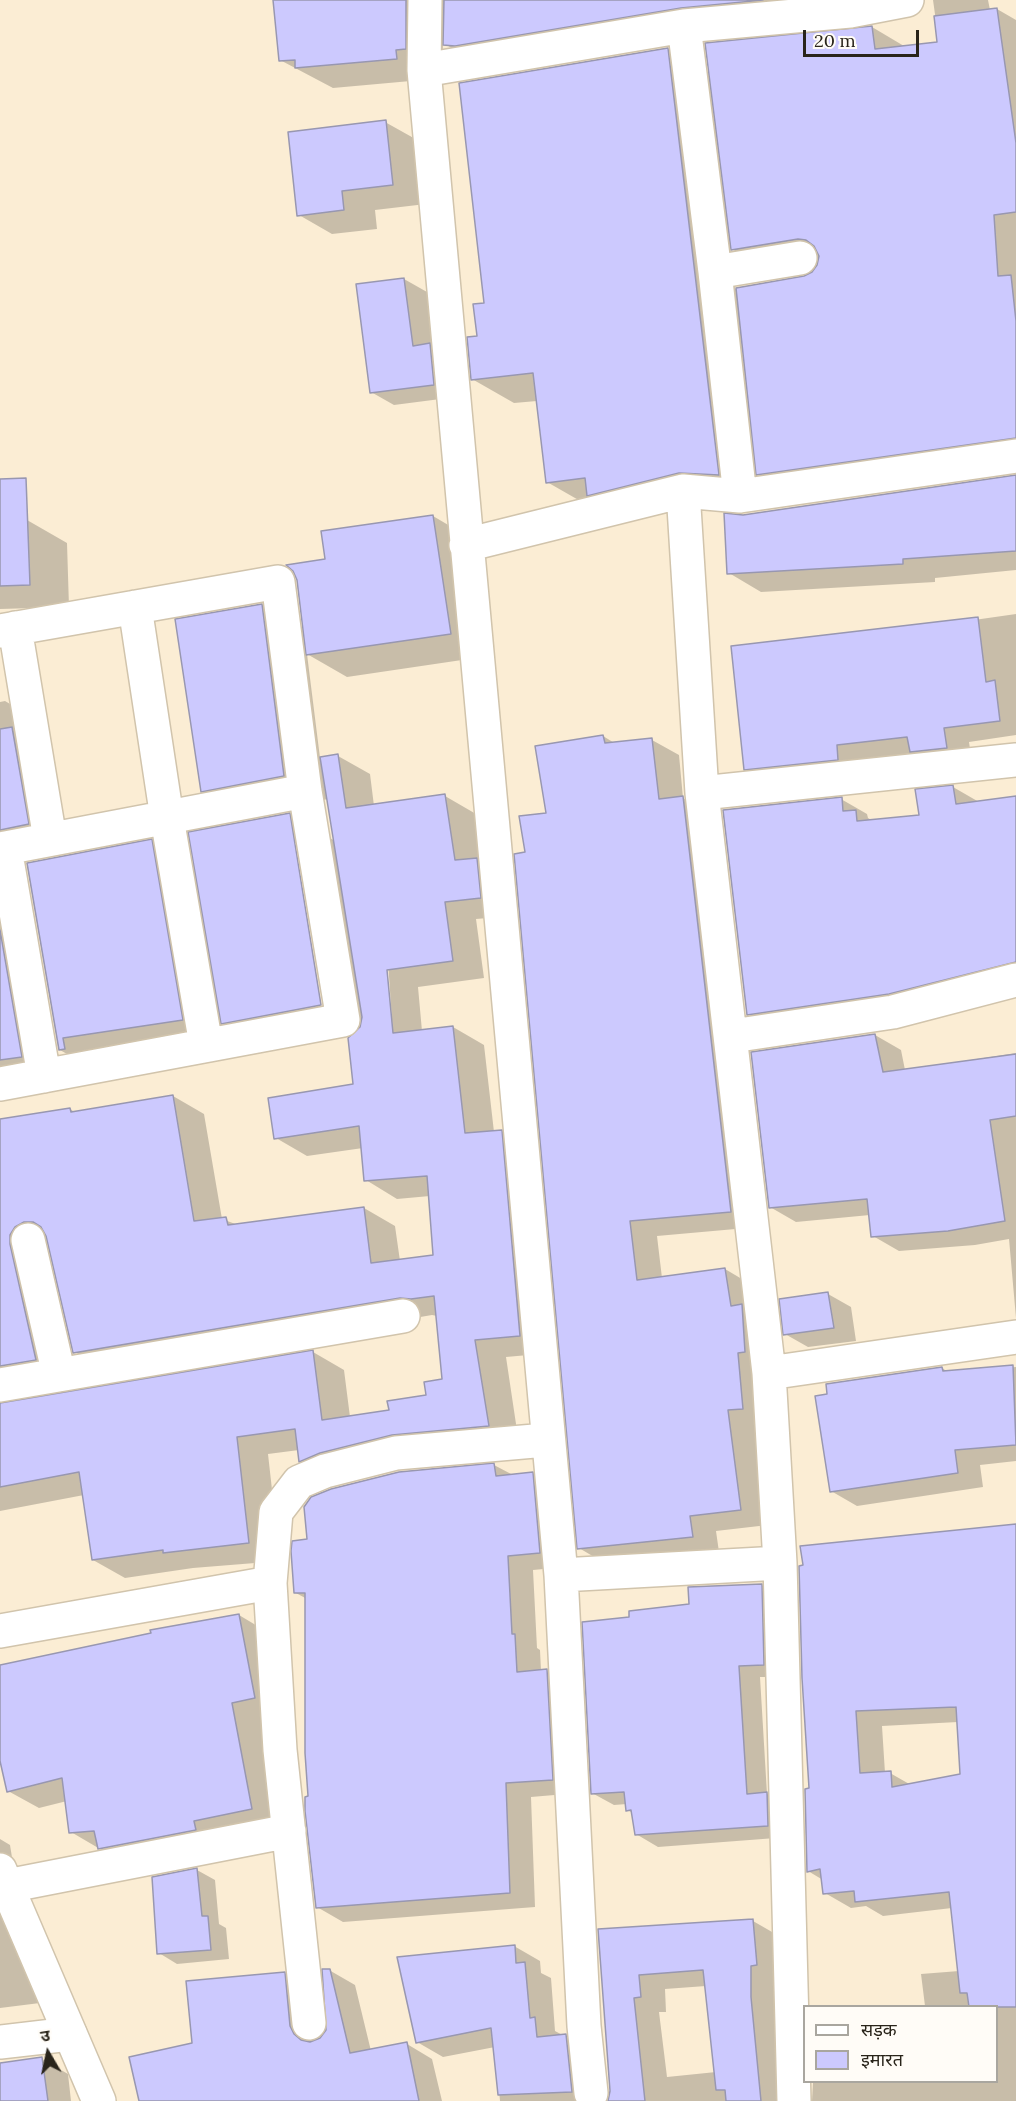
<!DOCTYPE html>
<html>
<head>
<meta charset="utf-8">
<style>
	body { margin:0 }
	#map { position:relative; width:1016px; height:2101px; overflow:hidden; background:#fbedd4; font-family:Lora,"Noto Sans Devanagari",serif }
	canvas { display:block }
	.legend { position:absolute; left:803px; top:2005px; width:195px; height:78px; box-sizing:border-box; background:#fffcf7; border:2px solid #a9a69f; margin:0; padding:8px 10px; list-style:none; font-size:18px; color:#29241a }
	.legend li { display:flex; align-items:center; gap:12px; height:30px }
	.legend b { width:30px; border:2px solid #a9a69f }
	.north { position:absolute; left:18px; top:2023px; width:60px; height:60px; -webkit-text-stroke:4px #fffcf7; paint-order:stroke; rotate:351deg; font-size:16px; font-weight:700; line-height:24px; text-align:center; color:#29241a }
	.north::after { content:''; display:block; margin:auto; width:21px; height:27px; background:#29241a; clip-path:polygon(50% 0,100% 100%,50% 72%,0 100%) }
	.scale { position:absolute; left:803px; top:30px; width:116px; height:27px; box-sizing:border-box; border:3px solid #29241a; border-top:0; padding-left:8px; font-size:18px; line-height:21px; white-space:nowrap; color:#29241a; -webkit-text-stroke:4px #fffcf7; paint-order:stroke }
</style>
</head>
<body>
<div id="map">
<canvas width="1016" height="2101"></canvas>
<ul class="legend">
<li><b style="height:8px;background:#fff"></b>सड़क</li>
<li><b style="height:16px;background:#ccc9fe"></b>इमारत</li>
</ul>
<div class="north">उ</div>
<div class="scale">20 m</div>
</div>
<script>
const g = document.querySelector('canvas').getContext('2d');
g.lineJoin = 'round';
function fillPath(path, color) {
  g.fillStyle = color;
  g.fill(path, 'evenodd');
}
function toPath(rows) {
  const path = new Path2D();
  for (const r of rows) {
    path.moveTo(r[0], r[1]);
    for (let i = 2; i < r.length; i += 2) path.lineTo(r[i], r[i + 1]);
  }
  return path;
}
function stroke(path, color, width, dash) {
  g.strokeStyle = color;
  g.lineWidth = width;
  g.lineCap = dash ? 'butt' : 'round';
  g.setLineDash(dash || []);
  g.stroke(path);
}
fillPath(toPath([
	[275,0,855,0,481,65,443,43,442,70,433,79,333,88,280,60],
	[933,0,988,0,990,10,997,9,1016,20,1016,460,791,493,757,473,760,498,589,506,547,482,537,401,514,403,472,379,485,305,668,49,710,74,872,27,904,46,939,43],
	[730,248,765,268,820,260,813,273,804,278,735,289],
	[385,122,419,141,426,204,375,210,377,229,332,234,299,215],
	[404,279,427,292,434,347,456,397,394,405,371,392],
	[1016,476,1016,570,935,578,935,582,761,592,729,573,743,516],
	[433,516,472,539,489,656,347,677,307,654,320,758,338,756,370,774,374,806,445,796,476,814,512,916,476,919,484,978,418,987,422,1031,453,1027,484,1045,494,1132,501,1131,533,1150,551,1353,506,1357,519,1444,332,1479,300,1461,299,1450,268,1454,280,1561,193,1568,125,1578,93,1560,84,1495,0,1511,0,1121,70,1109,76,1113,173,1096,204,1114,222,1219,238,1225,364,1208,395,1226,400,1261,435,1256,430,1196,397,1199,366,1180,363,1148,307,1156,276,1138,355,1086,360,1029,265,1047,220,1021,224,1043,102,1074,60,1050,28,864,151,841,196,867,289,815,335,841,328,799,244,815,202,791,262,605,305,630,327,561],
	[293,843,296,843,324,1012,321,1013],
	[385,962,388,962,393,1034],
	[49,1243,75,1352,106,1371,432,1315,437,1316,443,1380,428,1396,390,1411,350,1417,344,1370,313,1352,13,1403,13,1397,67,1377,41,1253],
	[27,520,67,543,69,607,0,609,0,521],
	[1016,614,1016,735,969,742,972,763,937,766,914,753,862,759,863,774,771,784,745,769,946,624],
	[5,701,44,724,28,856,21,865,60,1079,0,1088,0,702],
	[603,736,616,744,652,740,679,755,683,798,710,813,758,1227,657,1236,662,1278,725,1269,752,1285,770,1424,755,1425,768,1525,716,1531,719,1552,606,1564,579,1548,527,854,548,814],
	[953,787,979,802,1016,798,1016,982,774,1029,748,1014,841,799,867,814,868,818,873,821,921,816],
	[875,1035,901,1050,905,1070,1016,1053,1016,1318,1009,1239,975,1245,899,1251,873,1236,870,1215,796,1222,770,1207],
	[828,1294,851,1307,856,1341,808,1347,785,1334],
	[1016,1367,1016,1461,980,1465,983,1487,857,1506,831,1491,942,1368,948,1372],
	[494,1465,513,1475,532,1473,558,1488,565,1567,533,1570,537,1648,540,1650,541,1671,547,1671,572,1685,578,1793,531,1797,535,1907,343,1922,317,1907,310,1798,307,1599,296,1593,309,1541],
	[1016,1526,1016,2101,812,2101,813,2082,996,2082,996,2006,925,2006,921,1974,959,1971,952,1908,883,1916,866,1906,851,1908,825,1893,823,1880,808,1871,810,1790,803,1678],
	[958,1722,962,1776,911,1785,890,1773,885,1773,882,1726],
	[761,1585,783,1597,785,1677,760,1677,767,1794,788,1806,789,1837,658,1847,636,1834,633,1813,627,1810,627,1804,614,1805,592,1793,631,1619],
	[239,1615,269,1633,284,1715,261,1720,281,1826,129,1866,71,1832,67,1801,39,1808,8,1791,0,1755,0,1667],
	[0,1839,10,1845,16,1882,56,2001,0,2008],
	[197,1870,215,1880,219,1924,226,1928,229,1959,177,1964,159,1953],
	[753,1921,779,1936,801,2101,609,2101,611,2092,599,1931],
	[706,1986,716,2072,667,2077,659,2012,666,2012,665,1989],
	[514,1946,540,1961,541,1973,551,1978,555,2031,591,2050,597,2101,500,2101,495,2047,443,2057,417,2042],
	[329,1970,355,1985,371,2051,407,2044,432,2059,442,2101,140,2101,194,2045,284,1974,310,1989,316,2041,320,2040,328,2031],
	[42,2059,68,2074,71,2101,0,2101,0,2064]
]), '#0003');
const building = toPath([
	[273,0,406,0,406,49,396,50,397,59,295,68,295,60,279,61,273,0],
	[444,0,763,0,681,8,455,46,443,45,444,0],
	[997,8,1016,143,1016,212,994,215,998,276,1011,275,1016,321,1016,438,756,475,736,288,804,276,812,272,817,265,819,256,814,246,806,240,798,239,731,250,705,43,872,26,875,49,937,42,934,16,997,8],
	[668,48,719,475,679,473,587,496,585,478,546,483,533,373,471,380,467,337,477,336,473,304,484,303,459,83,668,48],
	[386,120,393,185,342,191,344,210,297,216,288,132,386,120],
	[404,278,413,346,430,343,434,385,370,393,356,284,404,278],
	[1016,475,1016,551,903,559,903,564,727,574,724,513,743,515,1016,475],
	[26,478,30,585,0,586,0,479,26,478],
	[433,515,451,634,306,655,297,580,293,571,286,565,325,559,321,531,433,515],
	[262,604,284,776,201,792,175,619,262,604],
	[978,617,986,682,995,680,1000,721,944,728,947,748,910,752,907,737,837,745,838,760,744,770,731,646,978,617],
	[12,727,29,824,0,830,0,729,12,727],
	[603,735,605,743,652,738,659,799,683,796,731,1212,630,1221,637,1280,725,1268,731,1306,742,1304,745,1352,738,1353,743,1409,728,1410,741,1510,690,1516,693,1537,577,1549,514,854,525,852,519,816,546,813,535,746,603,735],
	[338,754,346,808,445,794,455,860,477,858,481,898,445,902,453,961,387,970,393,1033,453,1026,465,1133,502,1130,520,1336,475,1340,489,1426,392,1435,320,1453,299,1462,295,1429,237,1437,249,1543,163,1553,163,1550,92,1560,79,1472,0,1487,0,1403,313,1350,322,1420,389,1410,387,1401,426,1395,424,1382,442,1379,434,1296,411,1299,400,1298,73,1353,46,1236,41,1227,33,1222,24,1222,15,1227,10,1235,10,1244,36,1360,0,1366,0,1119,70,1108,71,1112,173,1095,194,1221,226,1217,228,1225,364,1207,371,1263,433,1255,427,1176,364,1181,359,1126,274,1139,268,1098,353,1084,348,1038,360,1027,362,1017,320,757,338,754],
	[953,785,956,804,1016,796,1016,962,889,994,747,1015,723,810,842,797,843,811,856,810,857,821,919,815,915,789,953,785],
	[290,813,321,1005,221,1024,188,832,290,813],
	[152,839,183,1020,63,1038,65,1049,59,1050,27,863,152,839],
	[0,930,22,1057,0,1060,0,930],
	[875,1034,883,1072,1016,1054,1016,1116,990,1120,1005,1221,948,1231,871,1237,867,1199,769,1208,751,1052,875,1034],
	[828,1292,834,1328,783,1335,779,1299,828,1292],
	[1013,1365,1016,1445,955,1450,958,1473,830,1492,815,1396,827,1394,826,1384,942,1367,943,1371,1013,1365],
	[494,1463,496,1476,533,1472,540,1553,508,1556,512,1634,515,1634,517,1672,547,1669,553,1780,506,1783,510,1893,316,1908,305,1811,305,1797,308,1796,305,1753,305,1593,294,1593,291,1551,292,1541,307,1539,304,1507,311,1497,331,1489,399,1472,494,1463],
	[1016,1524,1016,2007,969,2007,967,1993,960,1993,949,1892,855,1902,854,1891,823,1894,820,1869,807,1872,805,1789,809,1788,802,1678,799,1566,803,1565,800,1546,1016,1524],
	[956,1707,960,1774,892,1787,891,1771,860,1773,856,1711,956,1707],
	[762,1584,764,1665,739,1666,747,1794,767,1792,768,1826,635,1835,631,1810,626,1811,624,1792,591,1794,582,1622,629,1617,629,1611,689,1604,688,1587,762,1584],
	[239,1614,255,1698,232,1703,252,1809,194,1821,196,1830,98,1849,94,1831,69,1833,62,1778,7,1792,0,1761,0,1665,151,1633,150,1630,239,1614],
	[197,1868,202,1916,208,1916,211,1950,157,1954,152,1877,197,1868],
	[753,1919,757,1965,751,1966,751,1997,761,2101,726,2101,725,2090,716,2090,703,1970,639,1975,641,1997,634,1998,645,2101,608,2101,610,2091,598,1929,753,1919],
	[515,1945,516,1963,525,1962,530,2018,535,2017,537,2037,566,2034,572,2092,498,2095,491,2028,416,2043,397,1957,515,1945],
	[322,1969,330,1969,350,2053,407,2042,419,2101,139,2101,129,2057,192,2043,186,1981,285,1972,290,2026,294,2034,301,2040,310,2042,320,2038,326,2030,322,1969],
	[42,2057,48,2101,0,2101,0,2063,42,2057]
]);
fillPath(building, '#ccc9fe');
stroke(building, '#9897b0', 1.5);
const street = toPath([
	[425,0,424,70,561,1575,584,2026,591,2093],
	[684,26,715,272,740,496],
	[424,70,684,26,850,11,907,0],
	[715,272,800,258],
	[683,491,702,793,769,1373,780,1563,794,2101],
	[466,545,683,491,740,496,1016,456],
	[135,607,167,818,206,1045],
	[15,628,50,839],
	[0,631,278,582,305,791,343,1020,0,1084],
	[702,793,1016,760],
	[5,848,44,1076],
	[0,849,305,791],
	[732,1036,893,1012,1016,980],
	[28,1240,59,1375],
	[769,1373,1016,1337],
	[0,1385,403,1316],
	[561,1575,780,1563],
	[0,1631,270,1583],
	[7,1886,289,1831],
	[309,2023,280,1750,270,1583,276,1512,299,1482,325,1471,396,1453,546,1440],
	[0,2042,70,2034]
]);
const secondary = toPath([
	[0,1870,99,2101]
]);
stroke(street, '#d1c4ac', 36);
stroke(secondary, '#d1c4ac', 36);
stroke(street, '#fff', 33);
stroke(secondary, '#fff', 33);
</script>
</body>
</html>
